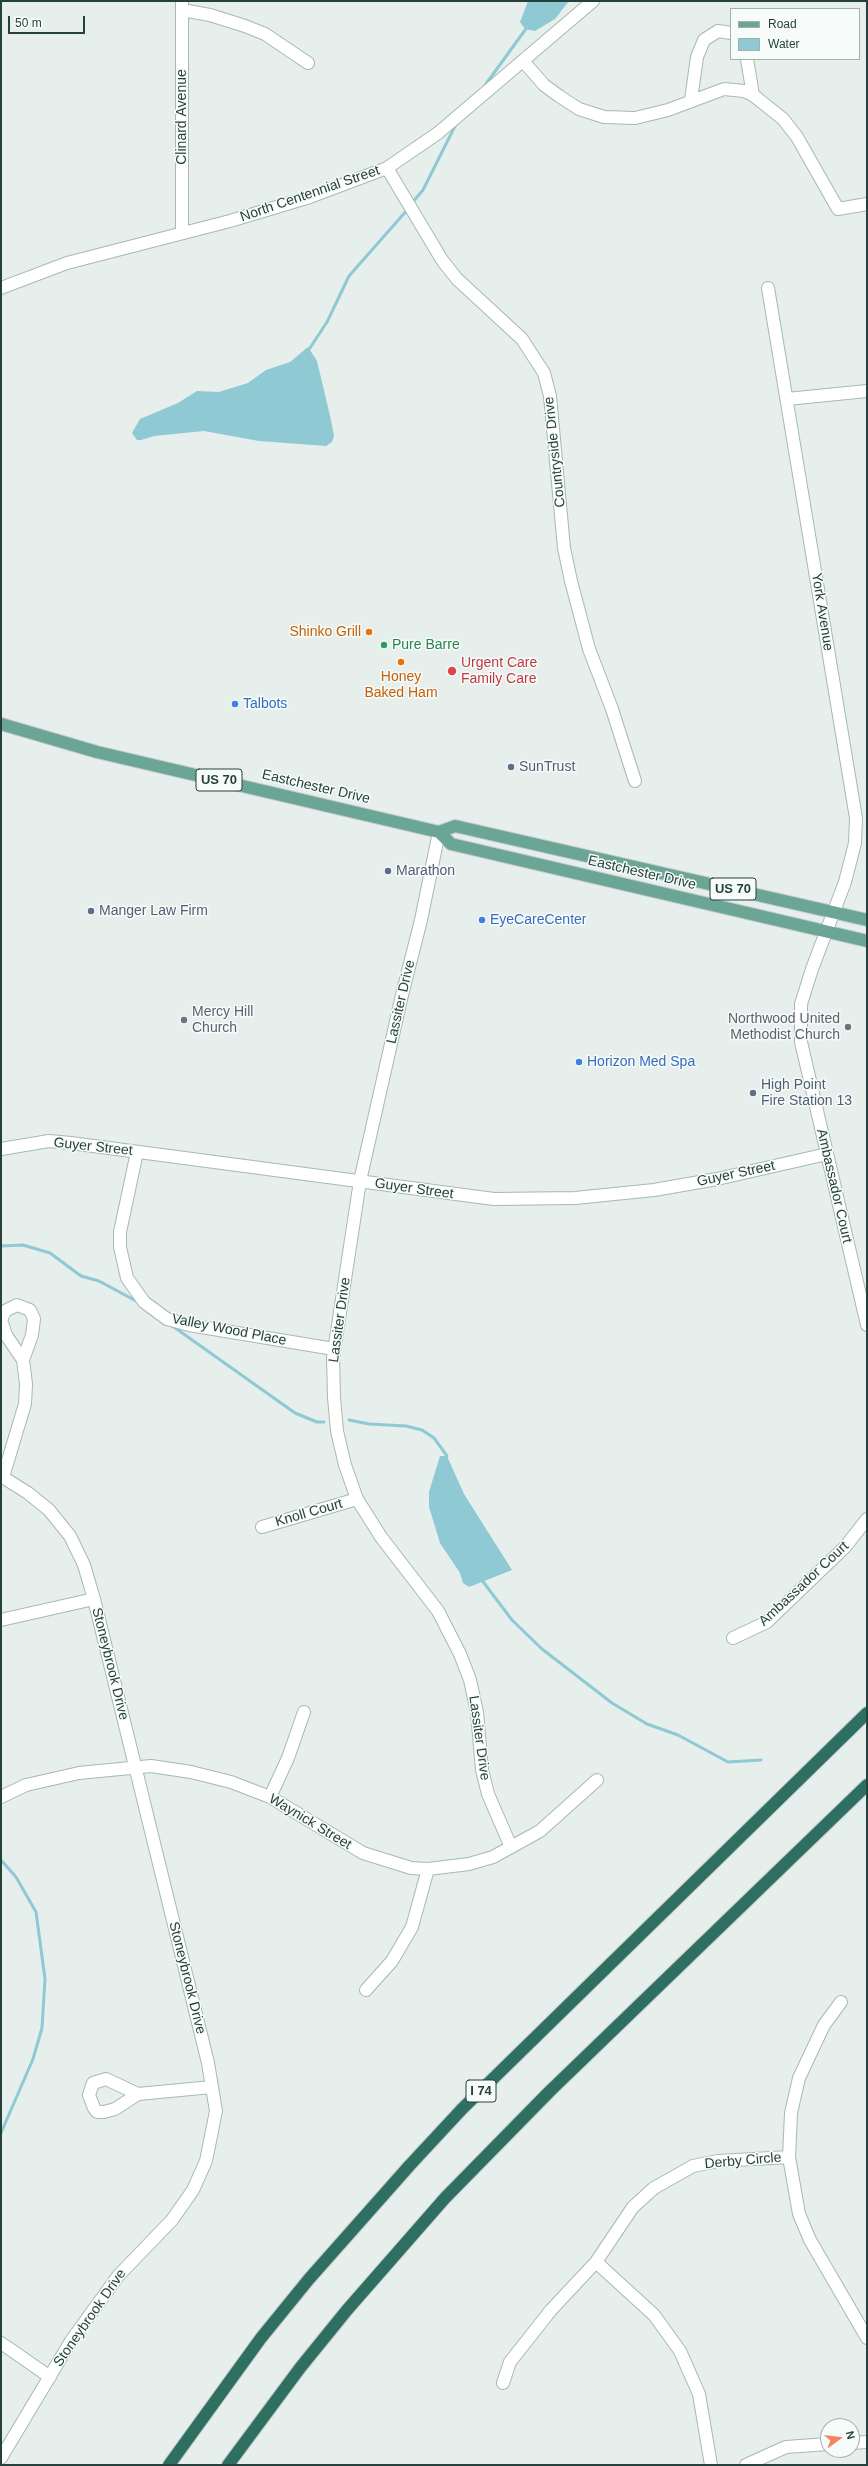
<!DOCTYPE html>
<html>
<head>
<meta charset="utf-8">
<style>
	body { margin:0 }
	#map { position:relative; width:868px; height:2466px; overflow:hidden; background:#e6efeb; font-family:Arial,sans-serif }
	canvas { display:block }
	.frame { position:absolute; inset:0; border:2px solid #24423a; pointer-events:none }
	.legend { position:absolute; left:730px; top:8px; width:130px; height:52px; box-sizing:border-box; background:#f7fbf9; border:1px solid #a3b1ad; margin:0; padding:5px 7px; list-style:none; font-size:12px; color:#24423a }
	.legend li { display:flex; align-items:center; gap:8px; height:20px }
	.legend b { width:20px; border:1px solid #a3b1ad }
	.north { position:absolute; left:820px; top:2418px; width:40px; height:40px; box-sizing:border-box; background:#f7fbf9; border:1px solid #a3b1ad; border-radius:50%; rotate:75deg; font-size:11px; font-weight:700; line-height:16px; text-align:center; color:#24423a }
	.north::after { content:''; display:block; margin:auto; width:14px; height:18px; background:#f4845f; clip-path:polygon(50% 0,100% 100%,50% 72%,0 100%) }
	.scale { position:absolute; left:8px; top:16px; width:77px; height:18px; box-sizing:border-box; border:2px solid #24423a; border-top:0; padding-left:5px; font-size:12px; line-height:14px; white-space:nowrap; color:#24423a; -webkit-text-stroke:3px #f7fbf9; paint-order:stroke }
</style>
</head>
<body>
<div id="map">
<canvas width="868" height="2466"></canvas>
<div class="frame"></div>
<ul class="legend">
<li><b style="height:5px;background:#6aa596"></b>Road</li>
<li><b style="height:11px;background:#8ec9d4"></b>Water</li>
</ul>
<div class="north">N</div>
<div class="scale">50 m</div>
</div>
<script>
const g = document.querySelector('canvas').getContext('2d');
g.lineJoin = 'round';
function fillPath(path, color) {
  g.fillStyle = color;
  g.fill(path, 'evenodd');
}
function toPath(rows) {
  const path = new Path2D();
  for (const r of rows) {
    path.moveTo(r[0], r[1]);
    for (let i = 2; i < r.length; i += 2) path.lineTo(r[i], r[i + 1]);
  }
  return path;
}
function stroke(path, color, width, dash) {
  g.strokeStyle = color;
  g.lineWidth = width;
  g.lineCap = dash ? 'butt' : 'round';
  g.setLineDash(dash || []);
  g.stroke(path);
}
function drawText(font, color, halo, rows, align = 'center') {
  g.font = font + ' Arial,sans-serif';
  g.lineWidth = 3;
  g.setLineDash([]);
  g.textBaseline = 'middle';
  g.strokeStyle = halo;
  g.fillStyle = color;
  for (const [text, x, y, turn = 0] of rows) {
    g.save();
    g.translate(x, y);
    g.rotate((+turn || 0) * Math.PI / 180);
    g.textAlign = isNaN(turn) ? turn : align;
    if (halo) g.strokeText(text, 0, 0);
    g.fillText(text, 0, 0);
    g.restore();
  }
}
fillPath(toPath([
	[528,1,569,1,555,19,535,31,525,29,520,22],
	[308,347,317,361,331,420,334,436,332,442,326,446,259,441,204,431,154,436,141,440,137,440,132,433,140,419,178,403,197,391,219,392,248,383,266,370,290,362],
	[440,1456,447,1456,464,1494,512,1570,469,1587,463,1583,460,1573,440,1543,429,1507,429,1492]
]), '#8ec9d4');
stroke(toPath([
	[483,88,528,26],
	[412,203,423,190,456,124],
	[308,351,327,322,349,276,408,209],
	[1,1246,23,1245,50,1253,81,1276,99,1281,138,1302],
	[171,1325,295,1413,317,1422,324,1422],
	[349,1420,369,1424,406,1426,422,1430,434,1438,447,1456,446,1459],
	[481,1579,512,1620,542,1649,612,1703,647,1724,678,1735,728,1762,761,1760],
	[1,1860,16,1877,36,1912,45,1979,42,2028,33,2059,1,2133]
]), '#8ec9d4', 3);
const minor = toPath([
	[182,1,182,233],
	[182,10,210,15,245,26,265,34,308,63],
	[747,59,753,95],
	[524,62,544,85,559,96,579,109,604,117,635,118,668,110,724,89,744,91,753,95,783,119,797,137,838,209,867,204],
	[691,100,697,57,704,40,718,31,731,33],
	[387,168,442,260,457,279,522,339,544,373,550,396,564,548,571,581,589,649,612,709,635,781],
	[1,288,67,263,230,221,310,197,387,168,438,133,593,1],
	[768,288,856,818,855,843,845,882,812,969,801,1004,801,1042,867,1325],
	[787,399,867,391],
	[439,832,421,920,402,995,360,1181,333,1358,334,1397,337,1431,345,1465,357,1499,381,1537,438,1611,460,1654,470,1680,477,1712,482,1770,488,1794,511,1847],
	[1,1149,49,1141,71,1143,494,1199,575,1198,654,1190,717,1179,827,1154],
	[137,1152,120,1232,120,1247,127,1278,144,1302,167,1319,189,1325,334,1349],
	[1,1476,28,1493,49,1510,70,1536,84,1565,94,1599,208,2063,216,2111,206,2161,193,2190,172,2220,118,2276,71,2341,1,2458],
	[3,1477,25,1404,26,1384,23,1360,6,1335,1,1320,5,1311,17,1305,30,1310,34,1319,32,1335,23,1360],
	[262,1527,357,1499],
	[1,1620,94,1599],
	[733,1638,767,1622,845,1547,867,1519],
	[1,1797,26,1785,79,1773,151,1766,191,1772,231,1782,270,1797,363,1853,411,1868,428,1869,469,1864,493,1857,540,1831,597,1780],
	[270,1797,288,1758,304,1712],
	[366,1990,392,1961,412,1927,428,1869],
	[841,2002,824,2025,799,2078,791,2113,789,2157,799,2214,810,2240,867,2338],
	[138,2094,106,2079,93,2083,89,2095,94,2108,97,2112,104,2112,115,2109,138,2094,212,2087],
	[596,2262,654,2315,680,2351,699,2394,711,2465],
	[1,2343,50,2377],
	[503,2383,510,2362,551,2310,596,2262,633,2207,654,2188,693,2166,718,2161,789,2157],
	[852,2443,867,2442],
	[746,2465,786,2447,828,2444]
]);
const major = toPath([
	[1,724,97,752,439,832,455,826,867,920],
	[439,832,451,844,867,941]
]);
const highway = toPath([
	[169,2465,261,2338,309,2279,410,2165,462,2109,867,1713],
	[228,2465,300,2368,347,2310,445,2198,550,2091,867,1785]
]);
stroke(minor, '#a8b8b2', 14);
stroke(major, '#c2cac8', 14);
stroke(highway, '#c2cac8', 14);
stroke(minor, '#fff', 12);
stroke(major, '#6aa596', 12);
stroke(highway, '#2f6f62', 12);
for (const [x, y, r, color] of [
	[369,632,4,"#e8710a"],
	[384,645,4,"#2e9e5b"],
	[401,662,4,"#e8710a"],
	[452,671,5,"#e0444e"],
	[235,704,4,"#3f7fe0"],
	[511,767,4,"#5c6f8a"],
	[388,871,4,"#5c6f8a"],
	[91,911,4,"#5c6f8a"],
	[482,920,4,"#3f7fe0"],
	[184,1020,4,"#6b7280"],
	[848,1027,4,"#6b7280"],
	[579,1062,4,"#3f7fe0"],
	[753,1093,4,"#5c6f8a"]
]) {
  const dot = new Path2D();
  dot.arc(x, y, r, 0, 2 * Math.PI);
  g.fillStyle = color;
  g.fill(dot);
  stroke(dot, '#f7fbf9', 1.5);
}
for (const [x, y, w] of [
	[219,780,46],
	[733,889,46],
	[481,2091,30]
]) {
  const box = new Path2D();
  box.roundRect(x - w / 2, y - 11, w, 22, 3);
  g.fillStyle = '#f7fbf9';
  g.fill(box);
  stroke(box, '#24423a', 1);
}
drawText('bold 13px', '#24423a', null, [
	["US 70",219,780],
	["US 70",733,889],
	["I 74",481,2091]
]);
drawText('14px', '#24423a', '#f7fbf9', [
	["Clinard Avenue",182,117,-90],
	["North Centennial Street",310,194,-19],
	["Countryside Drive",555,452,-96],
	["York Avenue",822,612,81],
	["Eastchester Drive",316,787,13],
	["Eastchester Drive",642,873,13],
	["Lassiter Drive",401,1002,-77],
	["Guyer Street",93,1147,6],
	["Guyer Street",736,1174,-12],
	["Ambassador Court",834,1186,77],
	["Guyer Street",414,1189,8],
	["Lassiter Drive",340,1320,-82],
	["Valley Wood Place",229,1330,11],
	["Knoll Court",309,1513,-16],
	["Ambassador Court",804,1584,-43],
	["Stoneybrook Drive",110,1664,76],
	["Lassiter Drive",479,1738,82],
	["Waynick Street",310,1822,31],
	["Stoneybrook Drive",187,1978,76],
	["Derby Circle",743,2161,-5],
	["Stoneybrook Drive",90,2318,-55]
]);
drawText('14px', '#c56008', '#f7fbf9', [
	["Shinko Grill",361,632],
	["Honey",401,677,"center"],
	["Baked Ham",401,693,"center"]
], 'right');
drawText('14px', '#27864d', '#f7fbf9', [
	["Pure Barre",392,645]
], 'left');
drawText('14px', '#be3a42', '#f7fbf9', [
	["Urgent Care",461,663],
	["Family Care",461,679]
], 'left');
drawText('14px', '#366cbe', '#f7fbf9', [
	["Talbots",243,704],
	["EyeCareCenter",490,920],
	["Horizon Med Spa",587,1062]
], 'left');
drawText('14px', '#4e5e75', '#f7fbf9', [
	["SunTrust",519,767],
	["Marathon",396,871],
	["Manger Law Firm",99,911],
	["High Point",761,1085],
	["Fire Station 13",761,1101]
], 'left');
drawText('14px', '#5b616d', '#f7fbf9', [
	["Mercy Hill",192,1012],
	["Church",192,1028],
	["Northwood United",840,1019,"right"],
	["Methodist Church",840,1035,"right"]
], 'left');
</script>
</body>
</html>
